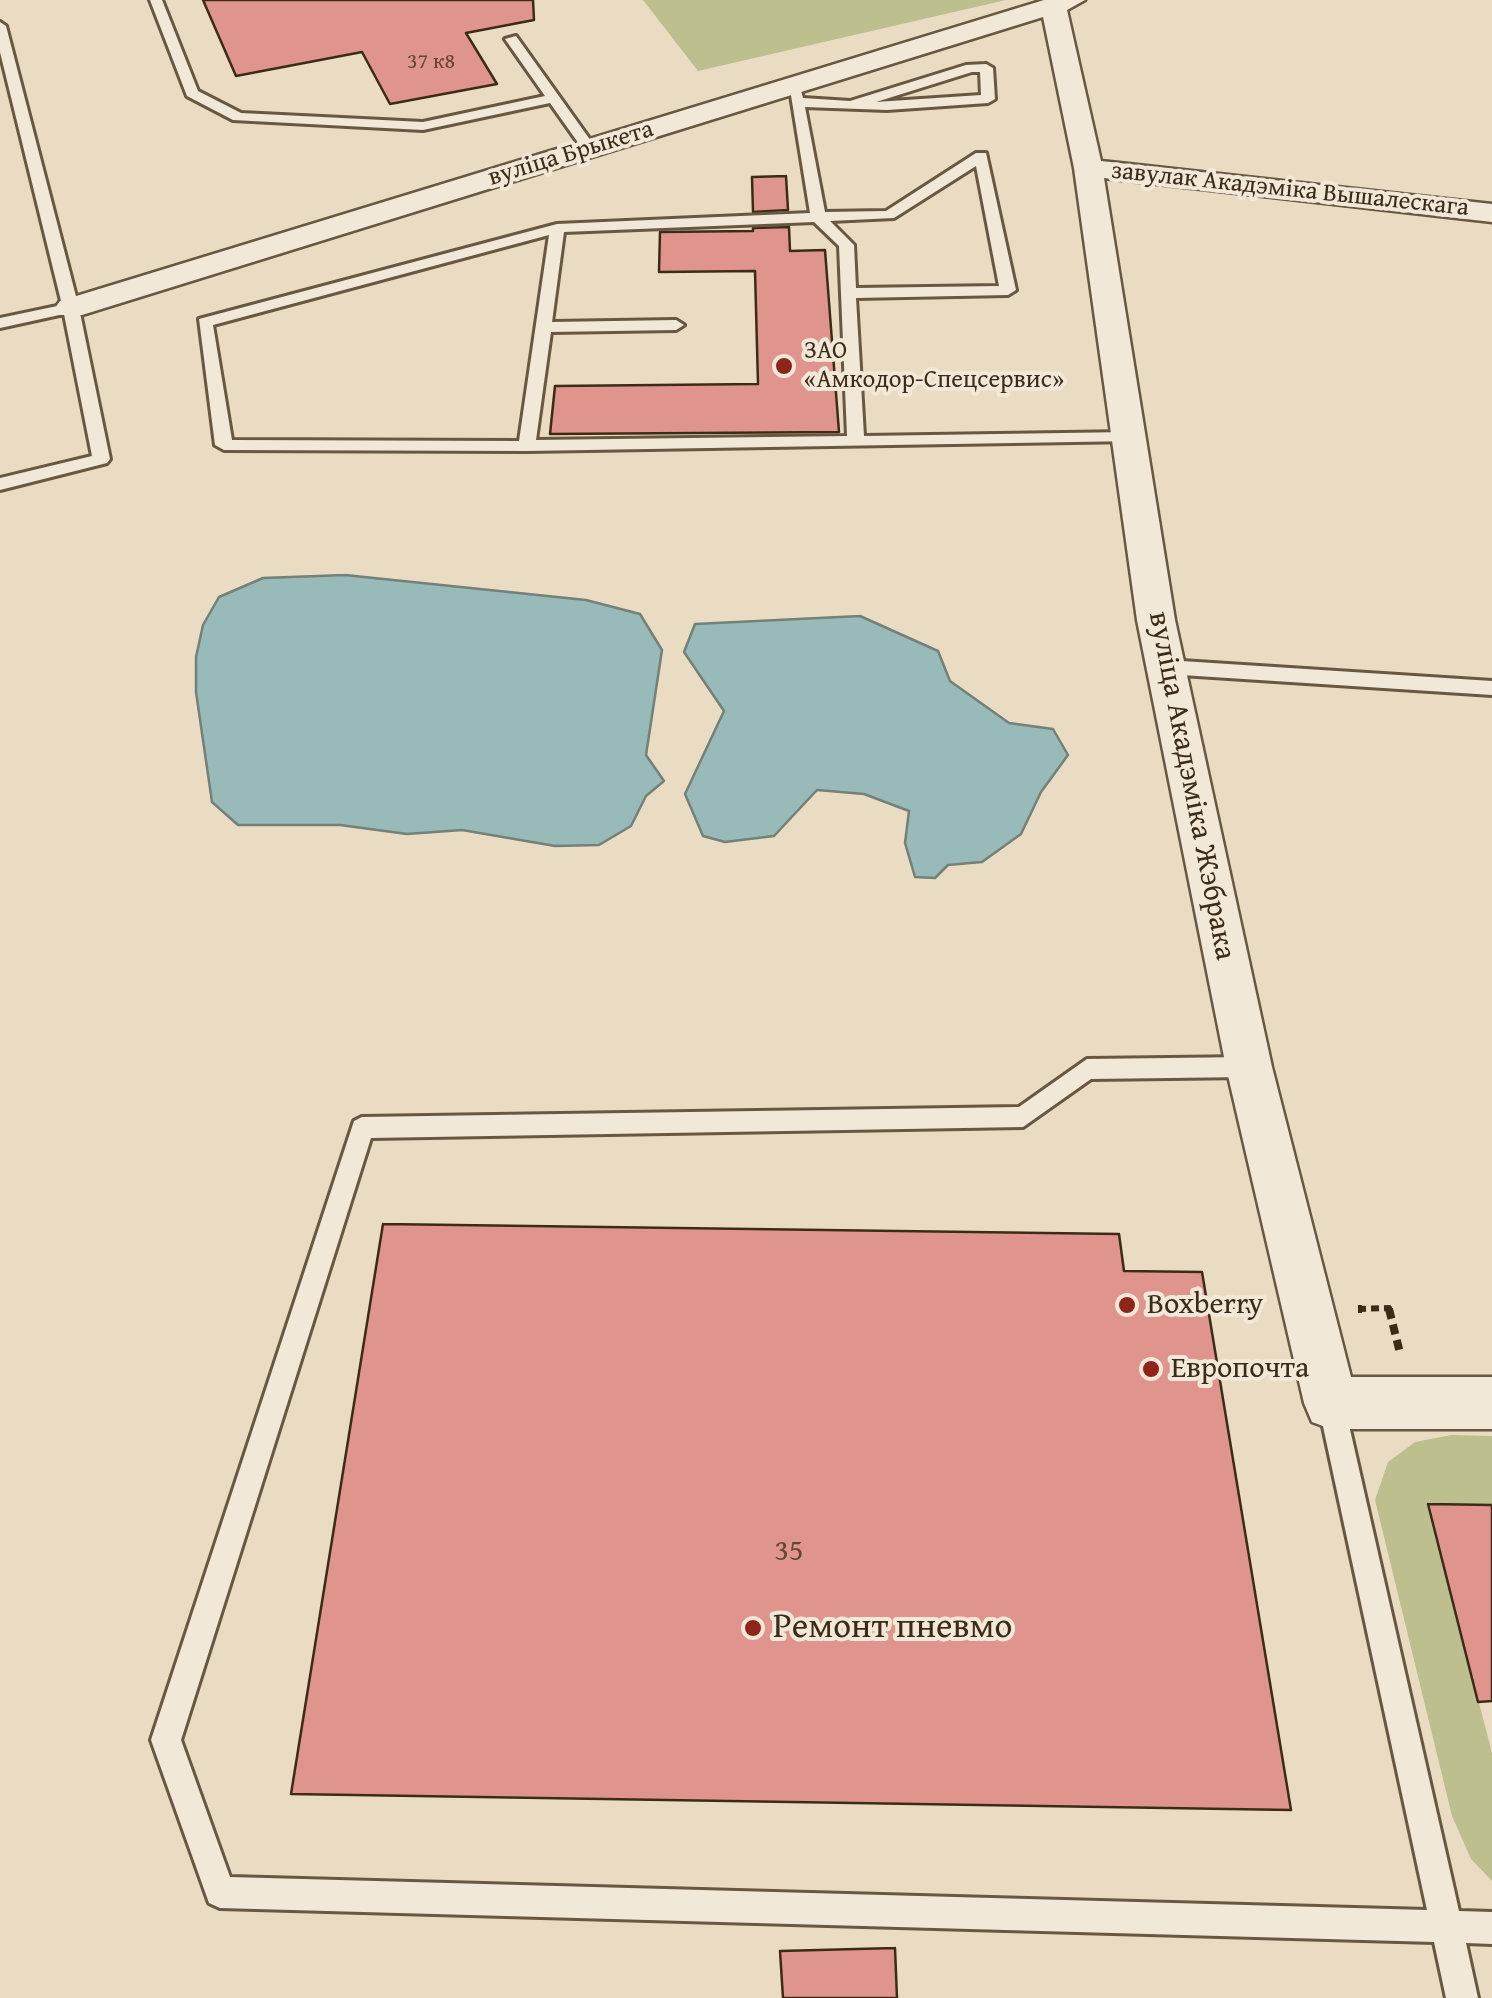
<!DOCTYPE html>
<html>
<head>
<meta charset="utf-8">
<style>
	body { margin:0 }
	canvas { display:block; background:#eadcc3 }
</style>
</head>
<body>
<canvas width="1492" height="1998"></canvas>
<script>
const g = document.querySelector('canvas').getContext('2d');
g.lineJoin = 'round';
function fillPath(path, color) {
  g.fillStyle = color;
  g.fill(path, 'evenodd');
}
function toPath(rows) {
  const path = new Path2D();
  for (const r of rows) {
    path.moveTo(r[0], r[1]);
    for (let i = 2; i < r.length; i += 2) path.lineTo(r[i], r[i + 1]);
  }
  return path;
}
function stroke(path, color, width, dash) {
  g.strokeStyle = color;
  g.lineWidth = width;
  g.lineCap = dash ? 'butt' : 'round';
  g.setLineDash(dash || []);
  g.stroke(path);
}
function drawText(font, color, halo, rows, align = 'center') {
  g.font = font + ' "Gentium Book Plus",serif';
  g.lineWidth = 8;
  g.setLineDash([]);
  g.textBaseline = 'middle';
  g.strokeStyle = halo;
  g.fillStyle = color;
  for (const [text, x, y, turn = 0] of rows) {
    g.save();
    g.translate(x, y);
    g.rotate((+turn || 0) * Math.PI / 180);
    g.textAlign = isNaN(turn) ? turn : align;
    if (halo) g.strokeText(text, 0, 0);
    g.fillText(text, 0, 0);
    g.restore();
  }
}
fillPath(toPath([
	[643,0,1006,0,698,71],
	[1451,1435,1492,1436,1492,1505,1428,1505,1492,1753,1492,1881,1471,1859,1452,1816,1375,1500,1388,1462,1415,1442]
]), '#bdbf8f');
const water = toPath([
	[345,575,586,600,640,614,662,650,646,755,664,781,646,796,631,826,599,845,555,846,462,830,407,834,340,825,238,825,212,802,196,692,196,657,203,625,219,597,263,578,345,575],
	[860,616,938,651,950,681,1009,723,1053,729,1068,755,1041,792,1021,834,982,862,948,865,935,878,915,877,905,843,909,811,864,794,817,790,774,836,725,842,703,836,685,794,724,711,684,652,695,624,860,616]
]);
fillPath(water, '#98bab8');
stroke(water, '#738178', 2.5);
const building = toPath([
	[203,0,533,0,534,20,466,33,497,84,390,104,362,52,236,76,203,0],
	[786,176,788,210,753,212,752,177,786,176],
	[789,227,790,251,825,250,839,432,550,434,555,386,758,384,755,271,659,272,660,232,753,231,753,228,789,227],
	[383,1224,1119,1234,1124,1271,1202,1272,1291,1810,291,1794,383,1224],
	[1428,1504,1492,1505,1492,1701,1478,1702,1428,1504],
	[895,1948,897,1998,783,1998,780,1951,895,1948]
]);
fillPath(building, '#df958d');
stroke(building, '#3c2c17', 2.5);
const service = toPath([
	[150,0,162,0,198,91,241,113,423,122,545,96,505,39,516,36,596,148,584,151,550,103,423,130,233,120,187,96,150,0],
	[0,22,6,26,79,308,110,459,107,463,0,490,0,478,92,456,64,314,0,328,0,318,62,305,0,52,0,22],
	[986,64,993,68,995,99,988,103,887,110,805,107,825,212,886,211,976,153,986,153,1016,290,1008,295,856,298,864,436,1129,432,1137,437,1135,441,527,451,224,450,215,445,199,319,557,224,810,213,789,83,799,83,803,98,850,101,966,65,986,64],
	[972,72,980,72,981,95,876,102,972,72],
	[976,166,999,286,856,288,854,245,830,221,894,218,976,166],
	[814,222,839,246,847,436,536,440,551,332,676,330,684,325,676,320,552,322,564,232,814,222],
	[549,235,519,441,232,440,213,325,549,235],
	[1166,660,1492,681,1492,695,1166,674,1156,667,1166,660],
	[1249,1057,1257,1060,1261,1067,1257,1074,1249,1077,1091,1079,1023,1127,371,1138,181,1740,230,1877,1427,1910,1318,1403,1322,1394,1331,1390,1340,1394,1344,1403,1459,1911,1492,1912,1492,1944,1466,1943,1478,1998,1446,1998,1434,1942,220,1908,209,1903,151,1740,354,1121,362,1117,1019,1107,1087,1059,1249,1057]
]);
const minor = toPath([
	[1085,0,1067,10,1101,161,1492,204,1492,222,1104,178,1175,620,1272,1067,1351,1377,1492,1377,1492,1429,1331,1429,1312,1422,1304,1403,1226,1067,1137,620,1074,168,1043,17,82,315,60,315,55,308,60,301,1044,0,1085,0]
]);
stroke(service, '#685842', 6);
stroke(minor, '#685842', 5);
stroke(toPath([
	[1358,1309,1389,1308,1390,1311],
	[1209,1311,1259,1310]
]), '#3c2c17', 6, [8, 5]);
stroke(toPath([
	[1358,1309,1362,1309],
	[1389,1309,1400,1353],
	[1209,1311,1259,1310]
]), '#3c2c17', 8, [10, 6]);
fillPath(service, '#f1e8d8');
fillPath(minor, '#f1e8d8');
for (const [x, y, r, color] of [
	[784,366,10,"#8f2418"],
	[1127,1305,10,"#8f2418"],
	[1151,1369,10,"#8f2418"],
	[753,1628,10,"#8f2418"]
]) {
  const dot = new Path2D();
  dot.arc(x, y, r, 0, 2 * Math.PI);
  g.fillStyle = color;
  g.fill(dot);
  stroke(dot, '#f1e8d8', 4);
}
drawText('22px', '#654634', null, [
	["37 к8",431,62]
]);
drawText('25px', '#3c2c17', '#f1e8d8', [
	["вуліца Брыкета",571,154,-17],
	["завулак Акадэміка Вышалескага",1290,190,6]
]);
drawText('25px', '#3c2c17', '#f1e8d8', [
	["ЗАО",804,352],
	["«Амкодор-Спецсервис»",804,381]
], 'left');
drawText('30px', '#3c2c17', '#f1e8d8', [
	["вуліца Акадэміка Жэбрака",1191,786,79]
]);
drawText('30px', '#3c2c17', '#f1e8d8', [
	["Boxberry",1147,1305],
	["Европочта",1171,1369]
], 'left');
drawText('30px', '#654634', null, [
	["35",789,1552]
]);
drawText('35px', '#3c2c17', '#f1e8d8', [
	["Ремонт пневмо",773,1628]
], 'left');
</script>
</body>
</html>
